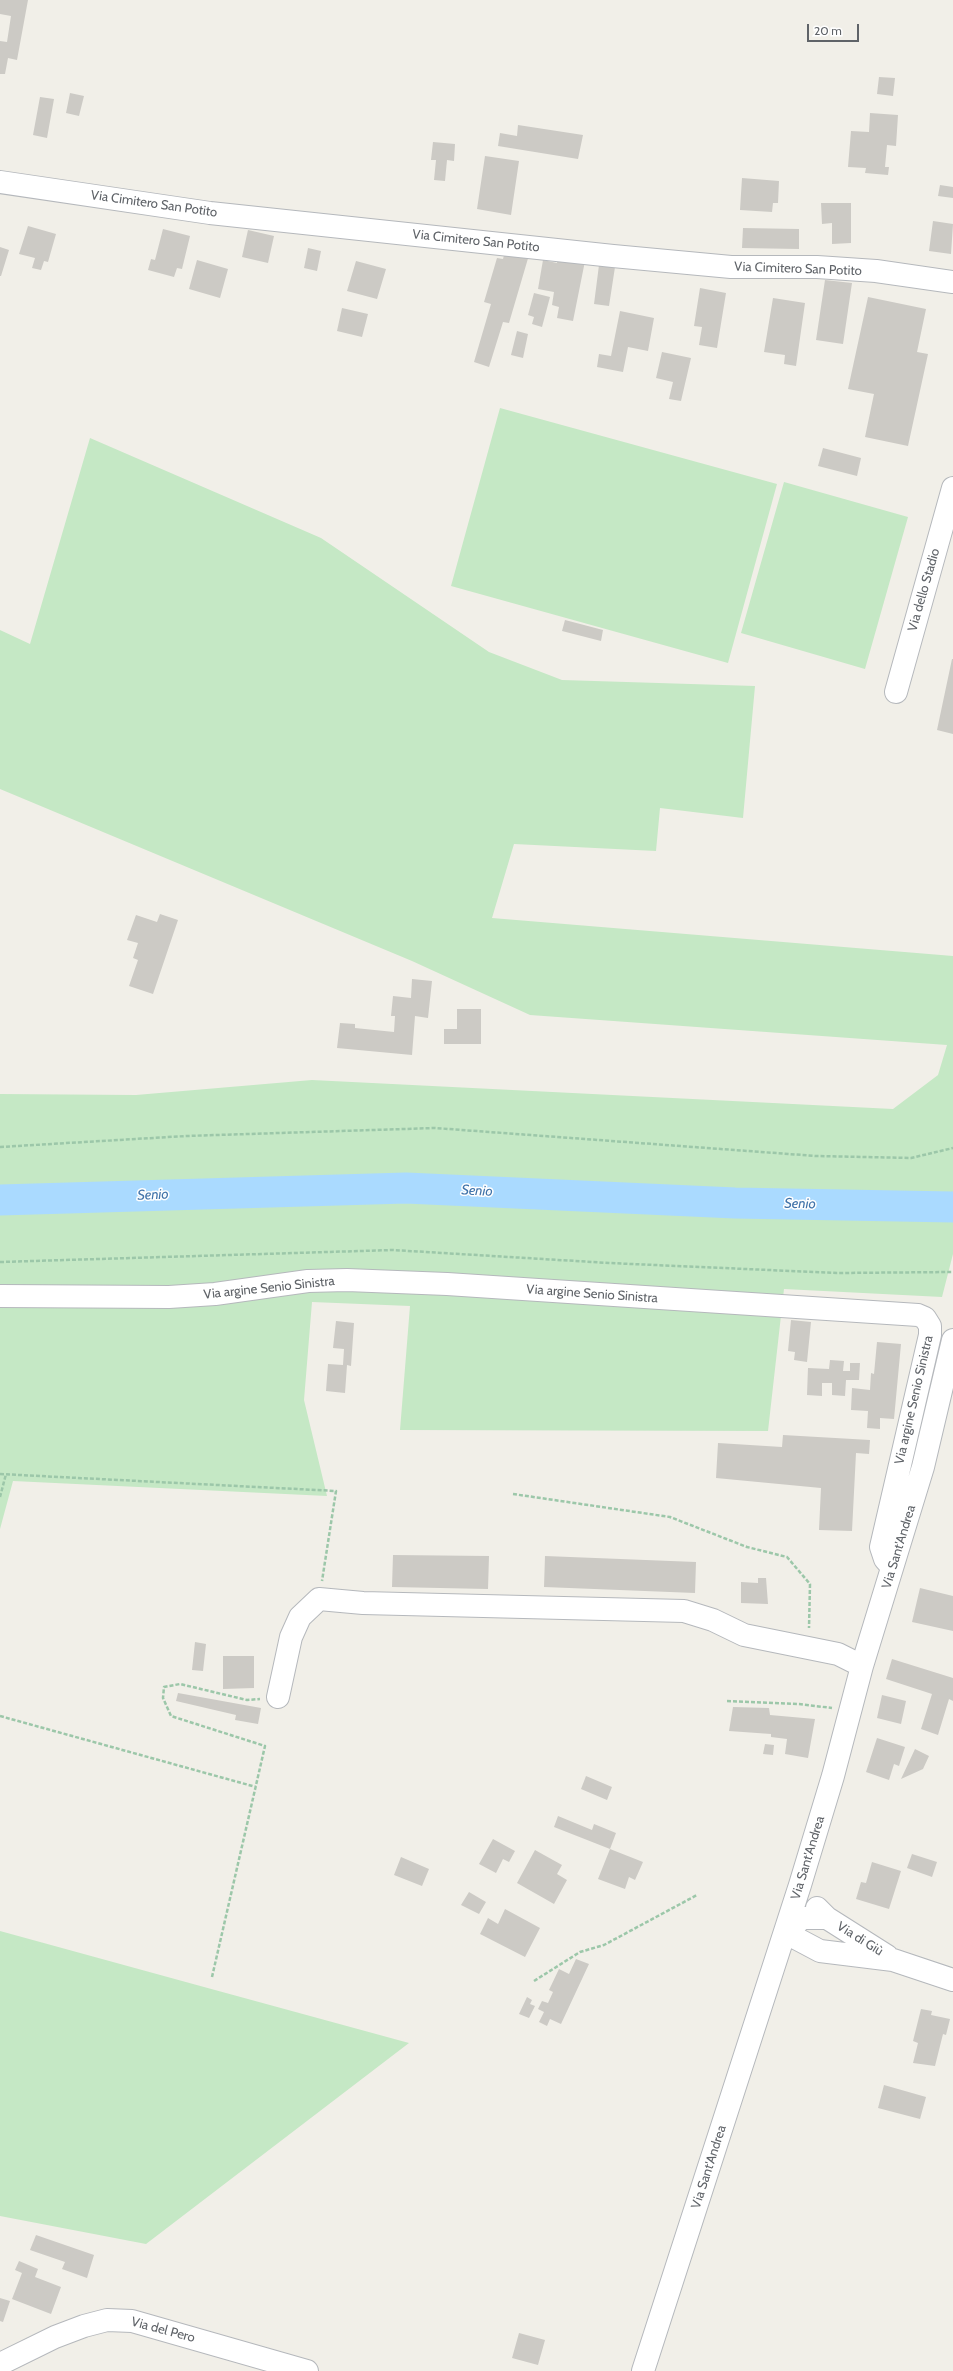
<!DOCTYPE html>
<html>
<head>
<meta charset="utf-8">
<style>
	body { margin:0 }
	#map { position:relative; width:953px; height:2371px; overflow:hidden; background:#f1efe8; font-family:Cabin,sans-serif }
	canvas { display:block }
	.scale { position:absolute; left:807px; top:24px; width:52px; height:18px; box-sizing:border-box; border:2px solid #5f6368; border-top:0; padding-left:5px; font-size:12px; line-height:14px; white-space:nowrap; color:#5f6368; -webkit-text-stroke:3px #fff; paint-order:stroke }
</style>
</head>
<body>
<div id="map">
<canvas width="953" height="2371"></canvas>
<div class="scale">20 m</div>
</div>
<script>
const g = document.querySelector('canvas').getContext('2d');
g.lineJoin = 'round';
function fillPath(path, color) {
  g.fillStyle = color;
  g.fill(path, 'evenodd');
}
function toPath(rows) {
  const path = new Path2D();
  for (const r of rows) {
    path.moveTo(r[0], r[1]);
    for (let i = 2; i < r.length; i += 2) path.lineTo(r[i], r[i + 1]);
  }
  return path;
}
function stroke(path, color, width, dash) {
  g.strokeStyle = color;
  g.lineWidth = width;
  g.lineCap = dash ? 'butt' : 'round';
  g.setLineDash(dash || []);
  g.stroke(path);
}
function drawText(font, color, halo, rows, align = 'center') {
  g.font = font + ' Cabin,sans-serif';
  g.lineWidth = 3;
  g.setLineDash([]);
  g.textBaseline = 'middle';
  g.strokeStyle = halo;
  g.fillStyle = color;
  for (const [text, x, y, turn = 0] of rows) {
    g.save();
    g.translate(x, y);
    g.rotate((+turn || 0) * Math.PI / 180);
    g.textAlign = isNaN(turn) ? turn : align;
    if (halo) g.strokeText(text, 0, 0);
    g.fillText(text, 0, 0);
    g.restore();
  }
}
fillPath(toPath([
	[500,408,777,484,728,663,451,586],
	[90,438,321,538,489,652,562,680,755,686,743,818,660,808,656,851,514,844,492,918,953,956,953,1254,942,1297,784,1289,768,1431,400,1430,410,1306,312,1302,304,1400,327,1496,13,1481,0,1529,0,1094,136,1095,312,1080,893,1109,938,1075,947,1045,530,1015,412,961,0,789,0,630,30,644],
	[784,482,908,517,865,669,741,633],
	[0,1931,204,1987,409,2043,146,2244,0,2216]
]), '#c5e8c5');
stroke(toPath([
	[0,1200,406,1188,735,1203,953,1207]
]), '#aadaff', 31);
fillPath(toPath([
	[0,0,28,0,17,60,8,58,5,74,0,74,0,41,7,42,11,16,0,14],
	[879,77,895,78,893,96,877,94],
	[70,93,84,96,79,116,66,113],
	[40,97,54,99,47,138,33,135],
	[870,113,898,115,896,146,887,145,885,167,889,167,888,175,865,173,866,168,848,167,851,131,869,132],
	[518,125,583,135,578,159,498,146,500,133,517,136],
	[433,142,455,144,454,161,447,160,445,181,434,180,436,160,431,160],
	[485,156,519,161,511,215,477,209],
	[742,178,779,181,778,203,773,203,772,212,740,210],
	[940,185,953,187,953,198,938,196],
	[821,203,851,203,851,243,832,244,832,223,822,224],
	[933,221,953,224,951,254,929,251],
	[28,226,56,234,48,262,44,261,41,270,32,268,35,258,19,254],
	[743,228,799,229,799,249,742,248],
	[163,229,190,236,182,269,177,268,174,277,148,270,151,259,155,260],
	[248,230,274,236,268,263,242,257],
	[0,247,9,250,1,276,0,276],
	[308,248,321,251,317,271,304,268],
	[505,251,529,255,509,323,503,322,489,367,474,362,491,304,484,302,497,258,503,259],
	[558,255,585,261,573,321,557,318,559,307,552,305,554,292,538,289,543,260,557,263],
	[197,260,228,269,220,298,189,289],
	[356,261,386,269,377,299,347,291],
	[599,265,615,267,609,306,594,304],
	[825,280,852,283,843,344,816,340],
	[700,288,726,293,717,348,699,345,702,327,694,326],
	[534,293,550,297,542,327,532,324,534,317,528,315],
	[868,297,926,309,917,352,928,354,908,446,865,437,874,394,848,389],
	[773,298,805,303,796,366,784,364,785,355,764,352],
	[342,308,368,314,362,337,337,331],
	[620,311,654,318,648,351,628,347,623,372,597,367,599,354,611,356],
	[517,331,528,334,523,358,511,355],
	[662,352,691,358,681,401,669,399,673,382,656,378],
	[823,448,861,458,857,476,818,466],
	[565,620,603,630,601,641,562,631],
	[952,659,953,659,953,734,937,730],
	[160,914,178,920,153,994,129,986,138,960,133,958,138,943,127,940,136,915,157,922],
	[412,979,432,981,428,1018,415,1016,412,1055,337,1048,340,1023,355,1024,355,1028,394,1032,395,1016,391,1016,393,996,411,998],
	[457,1009,481,1009,481,1044,444,1044,444,1029,457,1029],
	[791,1320,811,1322,807,1362,794,1360,795,1352,788,1351],
	[336,1321,354,1323,351,1366,347,1365,345,1393,326,1391,328,1364,343,1365,344,1349,333,1348],
	[877,1342,901,1344,894,1419,880,1418,880,1429,867,1428,868,1411,851,1410,852,1388,870,1390,871,1373,874,1374],
	[830,1360,844,1361,843,1371,850,1371,850,1363,860,1363,859,1380,846,1380,845,1396,832,1395,832,1383,822,1383,822,1396,807,1395,808,1368,829,1369],
	[783,1435,870,1440,869,1454,856,1453,852,1531,819,1530,821,1488,716,1478,718,1443,782,1447],
	[393,1555,489,1556,488,1589,392,1587],
	[545,1556,696,1562,695,1593,544,1587],
	[758,1578,766,1578,768,1604,741,1603,741,1582,758,1583],
	[920,1588,953,1596,953,1631,912,1622],
	[195,1642,206,1644,203,1671,192,1670],
	[223,1656,254,1656,254,1688,223,1689],
	[892,1659,953,1678,953,1701,949,1699,938,1735,921,1729,932,1694,886,1679],
	[178,1693,261,1708,258,1724,235,1720,236,1715,176,1701],
	[882,1695,906,1701,901,1724,877,1718],
	[733,1707,769,1708,770,1715,815,1719,808,1758,785,1754,787,1739,771,1737,771,1734,729,1731],
	[877,1738,905,1747,899,1766,894,1764,889,1780,866,1772],
	[765,1744,774,1745,773,1755,763,1754],
	[915,1749,929,1756,923,1769,901,1779],
	[586,1776,612,1787,607,1800,581,1789],
	[558,1816,592,1830,594,1824,616,1833,610,1849,554,1827],
	[493,1839,515,1851,509,1862,503,1859,496,1873,479,1864],
	[610,1849,643,1862,635,1880,629,1877,625,1889,598,1879],
	[535,1850,562,1865,557,1874,567,1880,554,1904,517,1883],
	[912,1854,937,1862,932,1877,907,1868],
	[401,1857,429,1869,422,1886,394,1875],
	[872,1862,901,1871,889,1909,856,1899,861,1882,866,1883],
	[469,1892,486,1902,479,1914,461,1905],
	[505,1909,540,1928,525,1957,480,1934,488,1918,498,1924],
	[576,1959,589,1964,561,2024,550,2019,547,2026,539,2022,544,2012,538,2009,542,2001,548,2003,553,1992,549,1990,559,1969,569,1974],
	[527,1997,532,2000,530,2004,535,2006,529,2018,519,2014],
	[921,2009,932,2011,931,2015,950,2019,946,2035,943,2034,935,2066,913,2063,918,2043,913,2041],
	[884,2085,926,2097,920,2119,878,2108],
	[36,2235,94,2255,87,2278,62,2269,65,2262,30,2250],
	[19,2261,38,2269,35,2277,61,2287,51,2314,12,2299,22,2273,15,2270],
	[0,2298,10,2301,3,2322,0,2321],
	[519,2333,545,2340,538,2365,512,2358]
]), '#cccac5');
const minor = toPath([
	[0,182,210,213,613,256,731,267,817,267,876,271,953,282],
	[896,692,953,488],
	[0,1296,169,1297,215,1294,308,1281,347,1280,447,1284,918,1315,925,1318,930,1326,930,1335,881,1547,885,1559,892,1567],
	[278,1697,291,1637,300,1617,319,1599,363,1603,684,1611,713,1620,744,1635,838,1654,862,1666],
	[817,1908,827,1918,887,1956],
	[827,1918,802,1918,786,1933,820,1951,893,1960,953,1980],
	[0,2364,55,2337,84,2326,107,2320,132,2321,307,2371],
	[643,2371,800,1885,833,1776,862,1666,923,1467,953,1340]
]);
stroke(minor, '#b5b8bc', 24);
stroke(toPath([
	[0,1147,186,1136,435,1128,816,1156,911,1158,953,1148],
	[0,1262,393,1250,609,1263,837,1273,953,1272],
	[0,1474,336,1491,322,1581],
	[513,1494,670,1517,747,1547,787,1557,810,1584,809,1628],
	[0,1497,6,1474],
	[727,1701,799,1704,832,1708],
	[0,1716,256,1787],
	[212,1977,265,1746,171,1716,163,1698,164,1687,180,1684,247,1700,260,1699],
	[534,1981,580,1952,604,1945,697,1895]
]), '#9cc7a9', 2.5, [4, 2]);
stroke(minor, '#fff', 22);
drawText('13px', '#5f6368', '#fff', [
	["Via Cimitero San Potito",154,204,8],
	["Via Cimitero San Potito",476,241,6],
	["Via Cimitero San Potito",798,269,2],
	["Via dello Stadio",924,590,-74],
	["Via argine Senio Sinistra",269,1288,-6],
	["Via argine Senio Sinistra",592,1294,4],
	["Via argine Senio Sinistra",914,1400,-77],
	["Via Sant'Andrea",899,1547,-73],
	["Via Sant'Andrea",808,1858,-73],
	["Via di Giù",860,1939,32],
	["Via Sant'Andrea",709,2167,-72],
	["Via del Pero",163,2330,15]
]);
drawText('italic 14px', '#4174aa', '#fff', [
	["Senio",477,1191,3],
	["Senio",153,1195,-2],
	["Senio",800,1204,1]
]);
</script>
</body>
</html>
